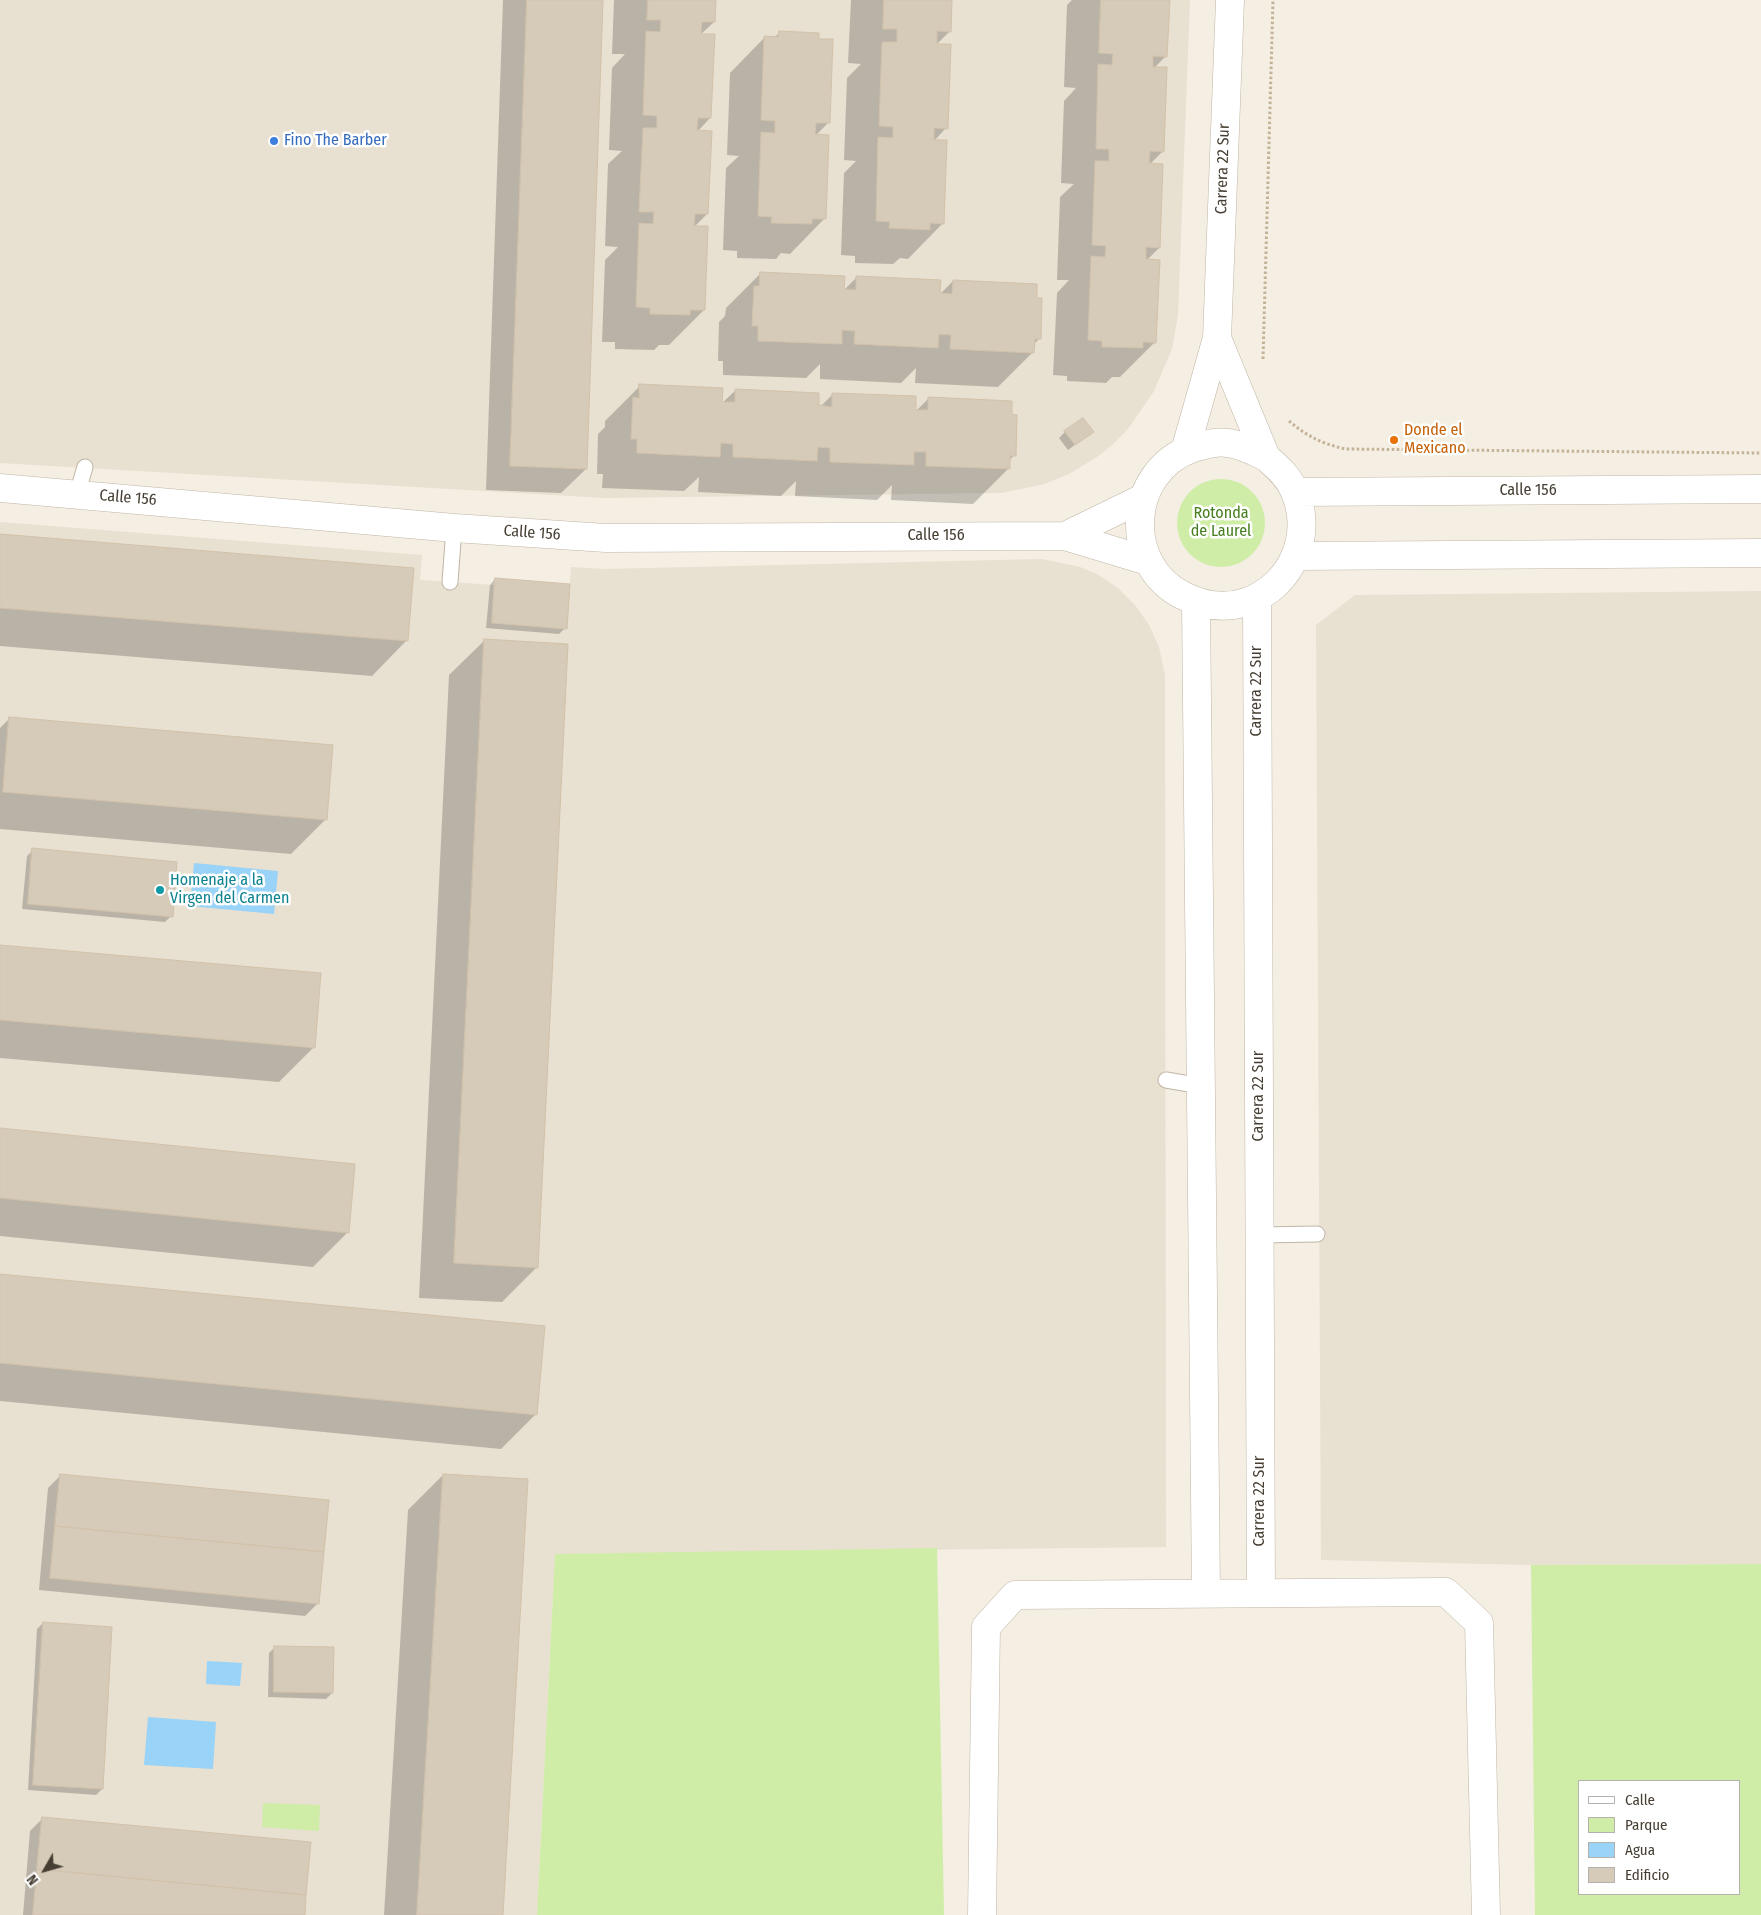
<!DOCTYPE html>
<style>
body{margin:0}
#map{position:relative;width:1761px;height:1915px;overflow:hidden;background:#f4eee3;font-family:"Fira Sans Condensed",sans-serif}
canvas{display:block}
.legend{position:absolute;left:1578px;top:1780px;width:162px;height:115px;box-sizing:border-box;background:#fff;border:1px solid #b5b2ad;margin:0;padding:6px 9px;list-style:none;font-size:15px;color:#463e33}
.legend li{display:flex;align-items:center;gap:10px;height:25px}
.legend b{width:25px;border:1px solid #b5b2ad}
.north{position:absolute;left:20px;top:1845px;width:50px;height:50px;-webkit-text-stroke:4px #fff;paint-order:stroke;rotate:232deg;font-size:14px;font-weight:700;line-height:20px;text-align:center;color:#463e33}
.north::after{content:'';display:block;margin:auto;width:18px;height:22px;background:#463e33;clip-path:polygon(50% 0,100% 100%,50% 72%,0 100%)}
</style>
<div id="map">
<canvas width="1761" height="1915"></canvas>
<ul class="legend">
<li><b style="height:6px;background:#fff"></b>Calle</li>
<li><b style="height:14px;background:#cfeda7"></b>Parque</li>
<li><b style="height:14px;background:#99d3f8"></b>Agua</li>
<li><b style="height:14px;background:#d6cab8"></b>Edificio</li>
</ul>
<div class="north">N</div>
</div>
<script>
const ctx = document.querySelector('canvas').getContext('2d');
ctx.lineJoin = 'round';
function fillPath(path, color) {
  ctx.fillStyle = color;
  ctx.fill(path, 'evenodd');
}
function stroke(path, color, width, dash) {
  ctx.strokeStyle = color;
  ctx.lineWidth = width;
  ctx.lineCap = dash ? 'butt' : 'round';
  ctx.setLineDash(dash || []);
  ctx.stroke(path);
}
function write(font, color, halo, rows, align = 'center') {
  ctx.font = font + ' "Fira Sans Condensed",sans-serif';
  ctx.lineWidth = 5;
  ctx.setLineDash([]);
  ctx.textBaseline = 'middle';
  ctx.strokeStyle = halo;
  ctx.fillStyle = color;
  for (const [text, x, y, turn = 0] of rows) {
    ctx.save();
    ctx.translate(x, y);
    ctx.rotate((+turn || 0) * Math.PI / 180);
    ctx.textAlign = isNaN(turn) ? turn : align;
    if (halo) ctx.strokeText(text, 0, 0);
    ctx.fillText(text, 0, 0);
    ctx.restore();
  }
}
fillPath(new Path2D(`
 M0,0H1190L1178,315L1172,349L1154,391L1128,429L1112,445L1097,457L1069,474L1044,484L1002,493L605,498L0,463Z
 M0,522L422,555L420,580L494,585L492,623L566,629L571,567L604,569L1042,559L1080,567L1097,574L1118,588L1135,605L1149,625L1159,647L1165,675L1166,1547L555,1554L537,1915H0Z
 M1761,591V1564L1531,1565L1321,1560L1316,625L1355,595Z`), '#e8e0d1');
fillPath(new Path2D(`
 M1177 523a44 44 0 1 1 88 0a44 44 0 1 1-88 0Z
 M937,1548L944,1915H537L555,1554Z
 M1761,1564V1915H1535L1531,1565ZM1580,1781H1740V1894H1580Z
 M263,1803L320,1805L319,1831L262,1827Z`), '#cfeda7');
fillPath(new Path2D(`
 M194,863L278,871L274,914L190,906Z
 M207,1661L242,1663L240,1686L206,1684Z
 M148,1717L216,1722L213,1769L144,1765Z`), '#99d3f8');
fillPath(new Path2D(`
 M503,0H602L586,469L561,493L486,490Z
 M614,0H715L714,22L700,35L710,118L697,132L707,214L694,227L704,310L669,345H659L654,350L615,349V342H602L605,260L618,247L605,246L608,164L622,151L609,150L612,68L625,54H612Z
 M851,0H951L950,31L936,45L946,128L934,141L943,223L908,259L900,258L893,264L855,263V256L841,255L844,173L856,161L844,160L847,78L861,64L848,63Z
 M1072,0H1168L1166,56L1154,68L1163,151L1149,165L1159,248L1146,261L1155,342L1120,377H1112L1106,383L1067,381V376L1053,375L1057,293L1069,280H1057L1060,197L1074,184L1061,183L1064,101L1076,88L1064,87L1067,5Z
 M779,33L828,123L815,136L825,218L790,254L781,253L776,259L737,258V251L723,250L726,168L739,156L727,155L730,73L765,37L774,38Z
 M761,273L843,291L857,277L939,295L953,281L1040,338L1034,344L1033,352L998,387L915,383L916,368L901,383L820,379V364L806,378L723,375V361H718L719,322L725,316L726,308Z
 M640,386L721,404L736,390L820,407L833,394L914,413L928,399L1014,455L1009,461L1008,469L973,504L891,500L892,485L877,500L795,496L796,481L781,496L698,492L699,477L684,491L602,488L603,474H597L598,434L605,427V421Z
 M1065,432H1092L1068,450L1059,438Z
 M0,536L407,640L372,676L0,646Z
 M495,579L565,628L559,634L486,628L490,585Z
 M485,640L537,1267L502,1302L419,1298L449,675Z
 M9,719L326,819L291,854L0,829V728Z
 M33,850L171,916L165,922L22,909L27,856Z
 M0,947L314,1047L279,1082L0,1058Z
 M0,1129L348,1232L313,1267L0,1236Z
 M0,1276L536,1414L501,1449L0,1401Z
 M443,1475L502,1915H384L408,1510Z
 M60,1476L318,1603L305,1616L39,1590L48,1488Z
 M43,1623L102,1789L96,1795L28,1790L37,1629Z
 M275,1647L332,1693L326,1699L268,1697L269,1653Z
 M43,1818L303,1915H23L30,1831Z`), '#0003');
const building = new Path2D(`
 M527,0H603L587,469L510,466Z
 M648,0H716L715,22H702L701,34H715L711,118H698L697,130L712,131L708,214H695L694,226H708L705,310H690V315L650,314V308L636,307L639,223L653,224L654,212H639L643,128H657V116L643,115L646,31L660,32L661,20H647Z
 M884,0H952L951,32L937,31V44H951L948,129L934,128V140H947L944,224L930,223V230L889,228L890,222L876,221L878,137L893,138V127L879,126L882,42H897V29H883Z
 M1101,0H1170L1167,57L1153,56V67H1167L1164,152L1150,151L1149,163L1163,164L1160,248L1146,247V259L1160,260L1156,343L1143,342V348L1102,347V341L1088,340L1091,256L1105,257L1106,246L1092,245L1095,161H1109V149H1096L1098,64L1112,65L1113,54L1099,53Z
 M779,31L819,33V39H833L830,123H816L815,134L829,135L826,219H812V224L771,223L772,217L758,216L761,132L775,133V121L761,120L764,36L778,37Z
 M760,272L845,276L844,289L856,290V276L941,280L940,293L952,294L953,280L1037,284V298H1042L1041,339H1035L1034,353L950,349L951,335L939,334L938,348L854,344L855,331L842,330V344L758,341V326H752L754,286H759Z
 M639,384L723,388L722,402H735V389L819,393V405L832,407V393L916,396V410H928V397L1012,401V414L1017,415L1016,456H1010V469L926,466V452H914V465L830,462V448L818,447L817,461L733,457V444L721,443L720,457L637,453V439H631L633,397L639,398Z
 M1083,418L1094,432L1075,445L1064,431Z
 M0,534L414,568L408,641L0,608Z
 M495,578L570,584L567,629L492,623Z
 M484,639L568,644L538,1268L454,1263Z
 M9,717L333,745L327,820L3,792Z
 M32,848L177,862L173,917L28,904Z
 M0,945L321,973L315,1048L0,1020Z
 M0,1128L355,1164L349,1233L0,1198Z
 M0,1274L545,1326L537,1415L0,1363Z
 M60,1474L329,1500L324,1552L55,1526Z
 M443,1474L528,1479L503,1915H417Z
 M55,1526L324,1552L319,1604L50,1578Z
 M43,1622L112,1627L103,1789L33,1785Z
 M274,1646L334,1647L333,1693L274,1692Z
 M42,1817L311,1842L306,1895L37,1869Z
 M37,1869L306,1895L305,1915H33Z`);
fillPath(building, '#d6cab8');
stroke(building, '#d2c2aa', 1);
const lane = new Path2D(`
 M77,494L85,467
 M450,582L454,528
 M1166,1080L1201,1086
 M1259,1235L1317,1234`);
const street = new Path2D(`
 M1217,338L1266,457C1276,466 1287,475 1293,488C1315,532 1293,586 1246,602C1225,609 1204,606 1184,596C1121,565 1127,471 1193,448C1204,445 1216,441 1227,443C1241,444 1253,451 1266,457
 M1185,451L1217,338L1230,0
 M0,488L454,528L606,538L1065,536L1148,561
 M1295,492L1761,489
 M1065,536L1143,498
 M1295,556L1761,553
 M1257,598L1261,1593
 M1196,602L1206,1593
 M982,1915L986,1627L1015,1595L1446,1592L1479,1623L1486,1915`);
stroke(lane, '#c0b6a5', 17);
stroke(street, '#c0b6a5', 29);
stroke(new Path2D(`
 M1263,359L1273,0
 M1289,421C1308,437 1321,443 1345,449L1761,453`), '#c3b295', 3, [2.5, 2.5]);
stroke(lane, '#fff', 15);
stroke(street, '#fff', 28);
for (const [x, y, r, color] of [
 [274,141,5,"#3f7fe0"],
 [1394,440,5,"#e8710a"],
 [160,890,5,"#0f9aa8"]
]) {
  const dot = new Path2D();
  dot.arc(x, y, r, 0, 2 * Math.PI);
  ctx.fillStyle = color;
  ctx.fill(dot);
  stroke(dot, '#fff', 2);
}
write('16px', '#366cbe', '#fff', [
 ["Fino The Barber",284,141]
], 'left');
write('16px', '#463e33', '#fff', [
 ["Carrera 22 Sur",1223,169,-88],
 ["Calle 156",1528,491],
 ["Calle 156",128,498,5],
 ["Calle 156",532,533,4],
 ["Calle 156",936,536],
 ["Carrera 22 Sur",1257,691,-90],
 ["Carrera 22 Sur",1259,1096,-90],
 ["Carrera 22 Sur",1260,1501,-90]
]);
write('16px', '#c56008', '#fff', [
 ["Donde el",1404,431],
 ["Mexicano",1404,449]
], 'left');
write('16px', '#467e20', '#fff', [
 ["Rotonda",1221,514],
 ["de Laurel",1221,532]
]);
write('16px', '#0d838f', '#fff', [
 ["Homenaje a la",170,881],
 ["Virgen del Carmen",170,899]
], 'left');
</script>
